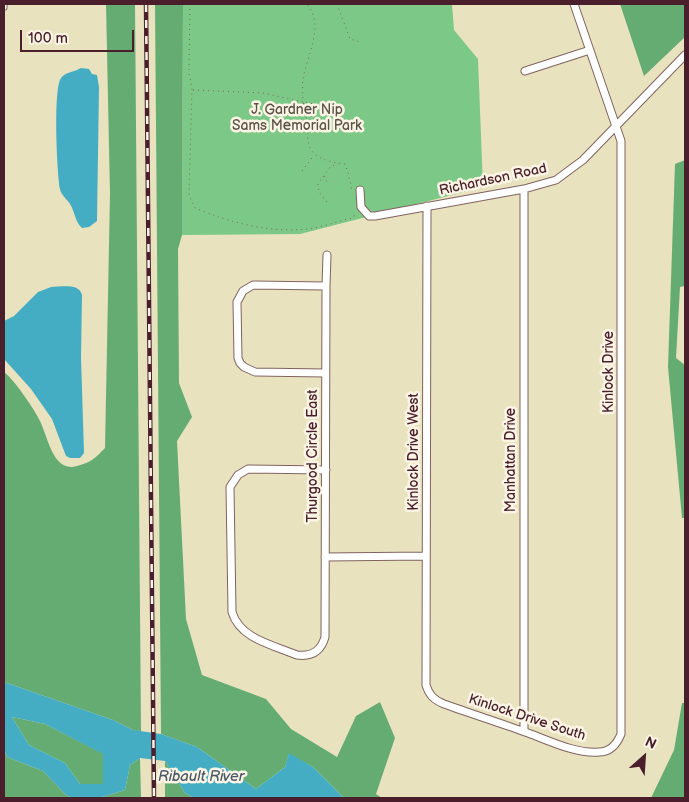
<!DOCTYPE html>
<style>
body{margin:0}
#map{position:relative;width:689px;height:802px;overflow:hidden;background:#e9e2bf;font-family:"Balsamiq Sans",sans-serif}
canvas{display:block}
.frame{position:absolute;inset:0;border:5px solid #4a1f2b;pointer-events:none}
.north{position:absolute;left:619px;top:732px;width:50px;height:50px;-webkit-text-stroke:4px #fcf5e5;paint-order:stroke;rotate:26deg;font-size:14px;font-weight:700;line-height:20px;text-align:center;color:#4a1f2b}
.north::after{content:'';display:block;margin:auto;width:18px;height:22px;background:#4a1f2b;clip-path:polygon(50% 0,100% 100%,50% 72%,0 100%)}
.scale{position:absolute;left:20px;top:30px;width:114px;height:22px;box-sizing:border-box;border:2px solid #4a1f2b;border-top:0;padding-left:6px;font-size:15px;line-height:18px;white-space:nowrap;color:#4a1f2b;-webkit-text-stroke:4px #fcf5e5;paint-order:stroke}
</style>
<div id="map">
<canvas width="689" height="802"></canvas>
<div class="frame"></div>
<div class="north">N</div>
<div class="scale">100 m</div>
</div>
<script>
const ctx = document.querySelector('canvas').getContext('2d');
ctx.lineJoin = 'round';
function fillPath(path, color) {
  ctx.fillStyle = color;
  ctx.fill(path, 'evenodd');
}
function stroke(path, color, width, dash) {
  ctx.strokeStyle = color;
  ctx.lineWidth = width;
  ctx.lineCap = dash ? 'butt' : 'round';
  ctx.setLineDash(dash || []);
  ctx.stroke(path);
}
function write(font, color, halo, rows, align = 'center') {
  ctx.font = font + ' "Balsamiq Sans",sans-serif';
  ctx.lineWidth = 5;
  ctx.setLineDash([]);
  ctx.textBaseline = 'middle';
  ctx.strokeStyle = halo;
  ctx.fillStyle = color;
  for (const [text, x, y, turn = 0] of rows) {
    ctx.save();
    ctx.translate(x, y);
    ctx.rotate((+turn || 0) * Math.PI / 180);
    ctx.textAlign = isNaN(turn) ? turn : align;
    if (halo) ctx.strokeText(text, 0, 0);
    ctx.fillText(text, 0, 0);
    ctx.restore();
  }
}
fillPath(new Path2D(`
 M183,4H452L454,30L478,59L483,187L300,234L182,235Z`), '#7cc886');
fillPath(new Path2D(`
 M106,4H135L141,732L133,730L113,720L4,682V372C13,378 35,410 40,421C48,437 53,473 77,466C92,462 94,459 105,448L110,194Z
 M155,4H183L182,235L178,249L179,383L192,417L177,441L186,619L202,675L266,699L291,729L337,757L356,716L380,702L395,738L376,794L382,798H344L313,767L289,754L285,767L256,789L197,747L161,734Z
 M620,4H685V37L644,76Z
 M685,160V286L680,287L676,358L685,365V518H682L668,367L675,164Z
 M682,703H685V798H651L674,750Z
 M12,717L45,724L104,754L103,784H80L65,763L29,745Z
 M4,748L7,757L43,771L66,795L73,798H4Z
 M140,758L141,798H99L125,790L130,765Z
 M165,761L185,793L194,798H165Z`), '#65ac73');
fillPath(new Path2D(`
 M81,68L89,69L92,74L97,75L99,87L97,221L89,227L82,228C75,222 75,212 70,204C67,199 61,195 60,189C57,172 53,89 61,78C65,72 75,72 81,68Z
 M51,287C62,287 79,283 82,295L81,357L84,453L80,458H70L66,456L52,419L31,389L4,359V321L14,316L38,292Z
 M4,682L113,720L133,730L161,734L197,747L256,789L285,767L289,753L313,767L344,798H194L185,793L165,761L140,758L130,765L125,790L99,798H73L66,795L43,771L7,757L4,748ZM12,717L45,724L103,754V784H80L65,763L29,745Z`), '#44adc3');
const lane = new Path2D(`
 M5,4V8`);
const street = new Path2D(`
 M525,71L590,50
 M360,190L361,207L369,216H375L524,189L556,180L583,160L685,55
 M427,206L426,685C429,695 434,700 444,704C472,714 500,723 528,733C550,741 576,754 599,752C611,752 617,744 621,734V141L574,4
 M325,373L255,372L244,367L240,363L238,358L237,302L243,291L253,285L326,286
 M326,470L248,469L238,475L230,487L232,612C240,639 273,645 297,655C312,657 321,651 325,637L326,286L327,255
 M325,557L426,556
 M524,731V189`);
stroke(lane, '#82635f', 5);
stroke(street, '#82635f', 9);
stroke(new Path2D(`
 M190,4L189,73L192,88L189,195L195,208C232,223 268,233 308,229C323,227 338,221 353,218L355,213
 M337,4L350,39L360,42
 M193,90L263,93L303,102C303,95 302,86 303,79C307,56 325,25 307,4
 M327,115L319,105L303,102C315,137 292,157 345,164L348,172L352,191
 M302,171L314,155
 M324,176L328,184
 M327,202L319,192L318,184L330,167L338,164`), '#82635f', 1, [1, 4]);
stroke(lane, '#fff', 3);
stroke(street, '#fff', 7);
const rail = new Path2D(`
 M146,4L154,798`);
stroke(rail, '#4a1f2b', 4.5);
stroke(rail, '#fcf5e5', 2.5, [8]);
write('14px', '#595246', '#fcf5e5', [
 ["J. Gardner Nip",297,110],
 ["Sams Memorial Park",297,126]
]);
write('14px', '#4a1f2b', '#fcf5e5', [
 ["Richardson Road",493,180,-12],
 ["Kinlock Drive",609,372,-90],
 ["Kinlock Drive West",414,452,-90],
 ["Thurgood Circle East",313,456,-90],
 ["Manhattan Drive",511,460,-90],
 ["Kinlock Drive South",527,718,18]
]);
write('italic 15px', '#485868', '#fcf5e5', [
 ["Ribault River",201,777]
]);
</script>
